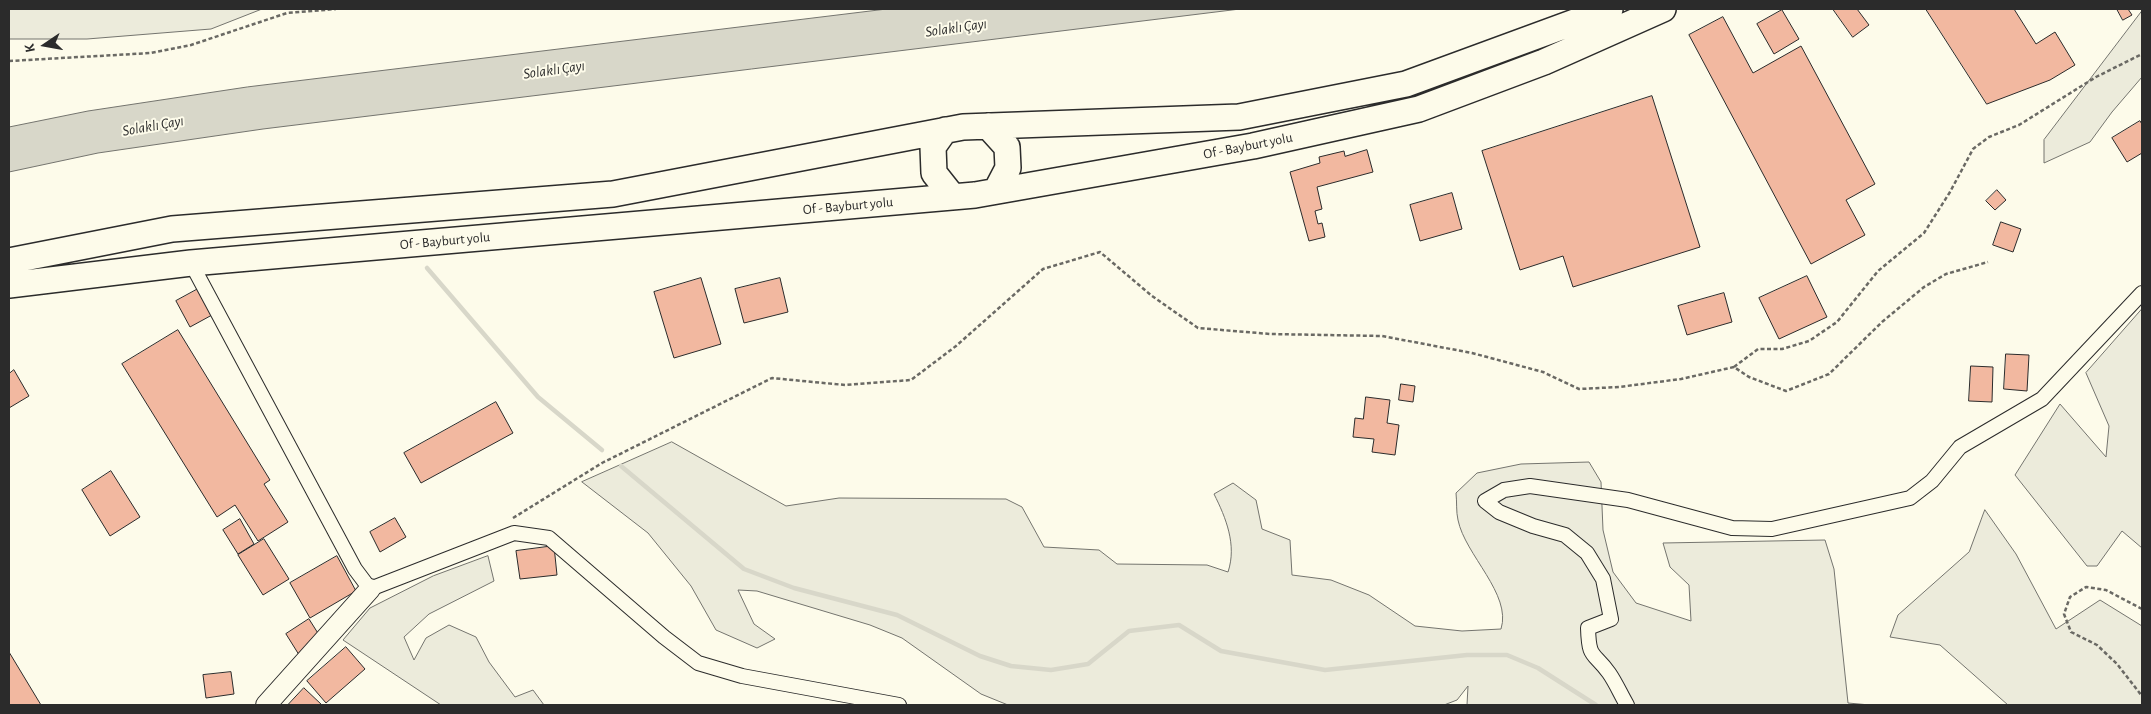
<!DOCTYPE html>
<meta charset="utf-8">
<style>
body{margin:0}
#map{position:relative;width:2151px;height:714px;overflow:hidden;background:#fdfbea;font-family:"Alegreya Sans",sans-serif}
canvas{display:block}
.frame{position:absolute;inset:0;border:10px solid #2b2b2b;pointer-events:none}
.north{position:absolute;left:20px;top:20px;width:50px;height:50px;-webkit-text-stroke:4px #fdfbea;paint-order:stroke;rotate:258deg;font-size:14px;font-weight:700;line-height:20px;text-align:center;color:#2b2b2b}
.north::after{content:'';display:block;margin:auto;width:18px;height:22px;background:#2b2b2b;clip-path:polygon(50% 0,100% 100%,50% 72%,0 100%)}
</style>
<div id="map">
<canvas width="2151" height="714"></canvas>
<div class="frame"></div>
<div class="north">K</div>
</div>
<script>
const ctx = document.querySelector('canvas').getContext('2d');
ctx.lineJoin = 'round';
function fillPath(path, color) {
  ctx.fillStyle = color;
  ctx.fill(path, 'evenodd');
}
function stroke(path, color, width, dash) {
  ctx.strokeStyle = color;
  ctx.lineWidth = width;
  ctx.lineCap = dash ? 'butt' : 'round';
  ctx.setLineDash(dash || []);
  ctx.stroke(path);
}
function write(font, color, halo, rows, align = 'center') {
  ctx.font = font + ' "Alegreya Sans",sans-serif';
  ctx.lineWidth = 4;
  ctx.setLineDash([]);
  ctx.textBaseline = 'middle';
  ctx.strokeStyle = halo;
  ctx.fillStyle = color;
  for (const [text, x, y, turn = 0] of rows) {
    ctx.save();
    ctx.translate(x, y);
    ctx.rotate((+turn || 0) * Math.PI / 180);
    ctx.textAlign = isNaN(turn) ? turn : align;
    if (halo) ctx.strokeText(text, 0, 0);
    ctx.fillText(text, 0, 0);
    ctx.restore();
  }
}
const green = new Path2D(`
 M9,9H262L211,29L87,39H9Z
 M2142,11V77L2112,112L2090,142L2044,163V140Z
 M2142,309V548L2122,531L2097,566H2087L2015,475L2060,404L2106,457L2109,426L2086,373Z
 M672,442L786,506L839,498L1006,499L1022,507L1044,547L1099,550L1117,564L1207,565L1228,572C1237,545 1226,518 1214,494L1233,483L1256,500L1262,529L1290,540L1292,575L1331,580L1369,595L1415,626L1462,631L1501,629C1512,594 1465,555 1458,520C1456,512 1457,502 1456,493L1477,473L1521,464L1589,462L1601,482L1603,530L1613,572L1636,603L1691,621L1689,585L1670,567L1663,543L1825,540L1834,569L1848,703L1870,705H1467L1468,686L1457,700L1444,705H1008L981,694L902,638L870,625L757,591L738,590L754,624L775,639L757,648L716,630L691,586L648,533L582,482Z
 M1985,510L2016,554L2056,629L2100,600L2142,626V705H2008L1940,645L1890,637L1898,615L1969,552Z
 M488,556L494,581L429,614L404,637L414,660L426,638L449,625L476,637L489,662L515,697L533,690L544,705H441L343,640L370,608L433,576Z`);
fillPath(green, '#ecebdb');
stroke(green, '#74746e', 1);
const water = new Path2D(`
 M887,9H1240L263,129L98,153L9,172V127L88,111L247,87Z`);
fillPath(water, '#d8d7c9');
stroke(water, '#74746e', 1);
stroke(new Path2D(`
 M427,268L538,397L602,450
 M621,466L744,569L794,588L897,615L980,656L1011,666L1051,670L1088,664L1129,631L1179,625L1221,651L1325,670L1467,655H1507L1538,668L1596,705`), '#d8d7c9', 4.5);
const building = new Path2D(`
 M1833,9H1857L1869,25L1853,37Z
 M1926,9H2014L2036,44L2055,32L2075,65L2050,80L1987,104Z
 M2117,9H2128L2132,15L2123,20Z
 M1782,10L1799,39L1774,54L1757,24Z
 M1723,17L1753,73L1801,46L1875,184L1846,200L1865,235L1811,264L1689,35Z
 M1652,96L1700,247L1573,287L1563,256L1520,270L1482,151Z
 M2140,121L2142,124V153L2127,162L2112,138Z
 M1367,150L1373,172L1317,187L1322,209L1315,211L1318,224L1322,223L1325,237L1309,241L1290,172L1320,163L1319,157L1344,151L1345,156Z
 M1997,190L2006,200L1995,210L1986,201Z
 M1452,193L1462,229L1420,241L1410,205Z
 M2001,222L2021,229L2013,252L1993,245Z
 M1807,276L1827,317L1779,339L1759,298Z
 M701,278L721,344L674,358L654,292Z
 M780,278L788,312L744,323L735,289Z
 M198,289L212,315L190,327L176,301Z
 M1724,293L1732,322L1687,335L1678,306Z
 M178,330L270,480L264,484L288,522L258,541L235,505L217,517L122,364Z
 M2006,354L2029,355L2027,391L2004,389Z
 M1971,366L1993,367L1992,402L1969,401Z
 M14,370L29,396L9,408V374Z
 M1401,384L1415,386L1413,402L1399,400Z
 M1366,397L1390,400L1387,423L1399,425L1395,455L1372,452L1374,439L1353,437L1355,418L1363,419Z
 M496,402L513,433L421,483L404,453Z
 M111,471L140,517L110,536L82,490Z
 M395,518L406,537L380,552L370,532Z
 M240,519L254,544L238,554L223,530Z
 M264,539L289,579L263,595L238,555Z
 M554,546L557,575L520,579L516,551Z
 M337,556L356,591L310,618L290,583Z
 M309,619L321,638L301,658L286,634Z
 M346,647L365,669L326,703L307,681Z
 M9,652L41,705H9Z
 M231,672L234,694L206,698L203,675Z
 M304,688L322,705H288Z`);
fillPath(building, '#f2b8a0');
stroke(building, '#2b2b2b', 1);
const street = new Path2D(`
 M191,263L355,569L370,589L514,533L549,538L664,637L698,663L742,676L899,705
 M1627,705C1621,695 1616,683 1609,673C1593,651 1589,660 1588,628L1611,619L1603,579L1587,553L1565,535L1533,526L1499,512L1485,501L1504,490L1530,486L1628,500L1732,528L1772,529L1910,498L1932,481L1960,447L2042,399L2142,293`);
const secondary = new Path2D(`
 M266,705L370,589`);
const highway = new Path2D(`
 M988,126L1007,147L1008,168L996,191
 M945,130L933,147L934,173L953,197
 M9,261L172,229L613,194L963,127L1239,117L1406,84L1610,9
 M9,285L191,263L975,195L1253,146L1419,109L1544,62L1663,9`);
stroke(street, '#2b2b2b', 16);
stroke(secondary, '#2b2b2b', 22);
stroke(highway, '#2b2b2b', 28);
stroke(new Path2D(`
 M9,61L151,53L191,45L287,13L336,9
 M1734,367L1758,349H1782L1809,341L1837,322L1878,271L1924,233L1950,192L1973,149L1989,137L2019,125L2096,77L2142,54
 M513,518L602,463L772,378L845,385L911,380L956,346L1043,269L1100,252L1152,296L1198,328L1270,334L1382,336L1472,353L1543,372L1579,389L1619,387L1681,379L1734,367L1749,377L1786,391L1829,374L1882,322L1924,287L1946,274L1988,262
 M2142,609L2106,590L2086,587L2070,597L2064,614L2071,632L2097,645L2117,664L2142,696`), '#6a6964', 2.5, [4, 2.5]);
stroke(street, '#fdfbea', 14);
stroke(secondary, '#fdfbea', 20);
stroke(highway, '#fdfbea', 25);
write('14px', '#2b2b2b', '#fdfbea', [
 ["Of - Bayburt yolu",1248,146,-11],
 ["Of - Bayburt yolu",848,206,-5],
 ["Of - Bayburt yolu",445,241,-5]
]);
write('italic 15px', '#2b2b2b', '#fdfbea', [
 ["Solaklı Çayı",956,28,-8],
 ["Solaklı Çayı",554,70,-8],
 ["Solaklı Çayı",153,126,-10]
]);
</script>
